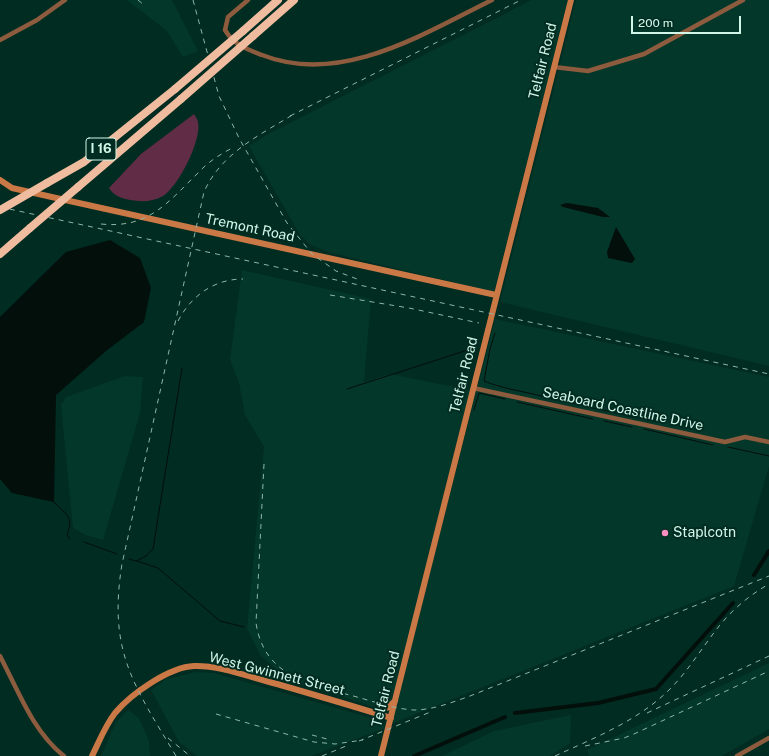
<!DOCTYPE html>
<style>
body{margin:0}
#map{position:relative;width:769px;height:756px;overflow:hidden;background:#012c21;font-family:"Public Sans",sans-serif}
canvas{display:block}
.scale{position:absolute;left:631px;top:16px;width:110px;height:18px;box-sizing:border-box;border:2px solid #d2f7e9;border-top:0;padding-left:5px;font-size:12px;line-height:14px;white-space:nowrap;color:#d2f7e9;-webkit-text-stroke:3px #012c21;paint-order:stroke}
</style>
<div id="map">
<canvas width="769" height="756"></canvas>
<div class="scale">200 m</div>
</div>
<script>
const ctx = document.querySelector('canvas').getContext('2d');
ctx.lineJoin = 'round';
function fillPath(path, color) {
  ctx.fillStyle = color;
  ctx.fill(path, 'evenodd');
}
function stroke(path, color, width, dash) {
  ctx.strokeStyle = color;
  ctx.lineWidth = width;
  ctx.lineCap = dash ? 'butt' : 'round';
  ctx.setLineDash(dash || []);
  ctx.stroke(path);
}
function write(font, color, halo, rows, align = 'center') {
  ctx.font = font + ' "Public Sans",sans-serif';
  ctx.lineWidth = 4;
  ctx.setLineDash([]);
  ctx.textBaseline = 'middle';
  ctx.strokeStyle = halo;
  ctx.fillStyle = color;
  for (const [text, x, y, turn = 0] of rows) {
    ctx.save();
    ctx.translate(x, y);
    ctx.rotate((+turn || 0) * Math.PI / 180);
    ctx.textAlign = isNaN(turn) ? turn : align;
    if (halo) ctx.strokeText(text, 0, 0);
    ctx.fillText(text, 0, 0);
    ctx.restore();
  }
}
fillPath(new Path2D(`
 M127,0H172L198,51L183,57L167,31Z
 M532,0H568L494,292L328,252L311,245L300,235L249,146L268,134Z
 M576,0H769V366L500,302Z
 M242,270L371,299L364,382L390,374L470,390L395,690L391,701L384,707H374L289,681L261,656L247,628L264,447L245,415L239,383L230,360Z
 M495,319L769,377V466L734,586L391,724Z
 M125,376L143,377L140,413L103,540L85,535L73,528L61,405L66,397Z
 M769,663V729L722,756H590L587,750Z
 M196,672L214,673L382,721L385,728L311,756H197L179,742L151,690L166,679Z
 M128,710L139,718L149,741L150,756H101L116,722Z
 M571,715L570,743L550,756H442L494,731Z`), '#03372a');
fillPath(new Path2D(`
 M194,114C195,116 198,120 198,122C202,140 178,187 163,196C152,202 141,202 130,200C121,198 114,196 109,188L141,154Z`), '#612d46');
fillPath(new Path2D(`
 M567,203L598,208L610,217H603L563,207L560,205Z
 M616,227L635,259L632,263L608,258L607,252Z
 M110,240L140,258L151,288L144,322L106,351L56,395L54,502L12,493L0,479V317L66,252Z`), '#030f0b');
stroke(new Path2D(`
 M495,333L490,349L484,381C506,390 530,392 552,399
 M347,389L477,347
 M562,401L633,417
 M517,402L593,419
 M474,410L479,393L505,399
 M644,419L657,422
 M604,421L632,427
 M644,429L713,445
 M728,447L769,456
 M54,502C66,515 74,515 67,535L70,539
 M84,542L117,554
 M129,559L136,561L146,556L153,549L182,368
 M137,561L158,568L220,621L244,627`), '#030f0b', 1);
stroke(new Path2D(`
 M754,575L769,551
 M515,713L598,703L656,689L733,603
 M414,756L505,717`), '#030f0b', 4);
stroke(new Path2D(`
 M248,0L228,17L225,30C234,45 246,49 262,55C341,86 423,34 492,0
 M0,40L37,20L65,0
 M554,67L588,71L644,54L743,0
 M473,388L725,442L745,437L769,442
 M0,656C18,690 33,732 64,756
 M737,756L769,738`), '#8d5b3d', 4.5);
stroke(new Path2D(`
 M0,180L12,188L65,200L496,295
 M376,712L387,708L395,701
 M92,756C99,742 105,726 115,713C131,694 169,667 194,666C220,665 252,678 277,684C315,695 353,706 391,718
 M381,756L571,0`), '#c97846', 6);
stroke(new Path2D(`
 M243,31L278,0
 M253,36L294,0
 M47,183L84,162L175,89
 M78,187L181,99
 M0,254L30,228`), '#efbc9f', 8);
stroke(new Path2D(`
 M138,0L144,5
 M193,0L219,96L239,138L287,223L312,254L336,271L357,279
 M290,116L521,0
 M0,207L769,374
 M101,224C149,229 168,202 199,172C209,161 221,154 234,147
 M330,295L409,308L479,323
 M178,321C191,296 214,279 243,279
 M264,464L256,623C264,678 313,685 357,697C375,702 395,709 414,710C433,710 453,702 470,696L769,576
 M647,713L769,656
 M216,714L314,742L335,744L363,740
 M312,735L327,739
 M168,738L190,756
 M359,741L433,711
 M585,746L624,738L634,734L769,671
 M176,756C133,684 108,651 122,564L204,192C221,153 260,135 294,114
 M322,756L346,746
 M555,756C594,738 638,721 670,689C689,670 703,646 720,625C734,608 750,595 769,584`), '#8fb6a9', 1, [5, 5]);
stroke(new Path2D(`
 M175,89L243,31
 M181,99L253,36
 M0,210L47,183
 M30,228L78,187`), '#efbc9f', 8);
for (const [x, y, r, color] of [
 [665,533,4,"#fc8fc2"]
]) {
  const dot = new Path2D();
  dot.arc(x, y, r, 0, 2 * Math.PI);
  ctx.fillStyle = color;
  ctx.fill(dot);
  stroke(dot, '#012c21', 1.5);
}
for (const [x, y, w] of [
 [101,149,30]
]) {
  const box = new Path2D();
  box.roundRect(x - w / 2, y - 11, w, 22, 3);
  ctx.fillStyle = '#012c21';
  ctx.fill(box);
  stroke(box, '#d2f7e9', 1);
}
write('bold 13px', '#d2f7e9', null, [
 ["I 16",101,149]
]);
write('14px', '#d2f7e9', '#012c21', [
 ["Telfair Road",543,61,-76],
 ["Tremont Road",250,228,12],
 ["Telfair Road",464,375,-76],
 ["Seaboard Coastline Drive",623,409,12],
 ["West Gwinnett Street",277,674,14],
 ["Telfair Road",386,689,-76]
]);
write('14px', '#d2f7e9', '#012c21', [
 ["Staplcotn",673,533]
], 'left');
</script>
